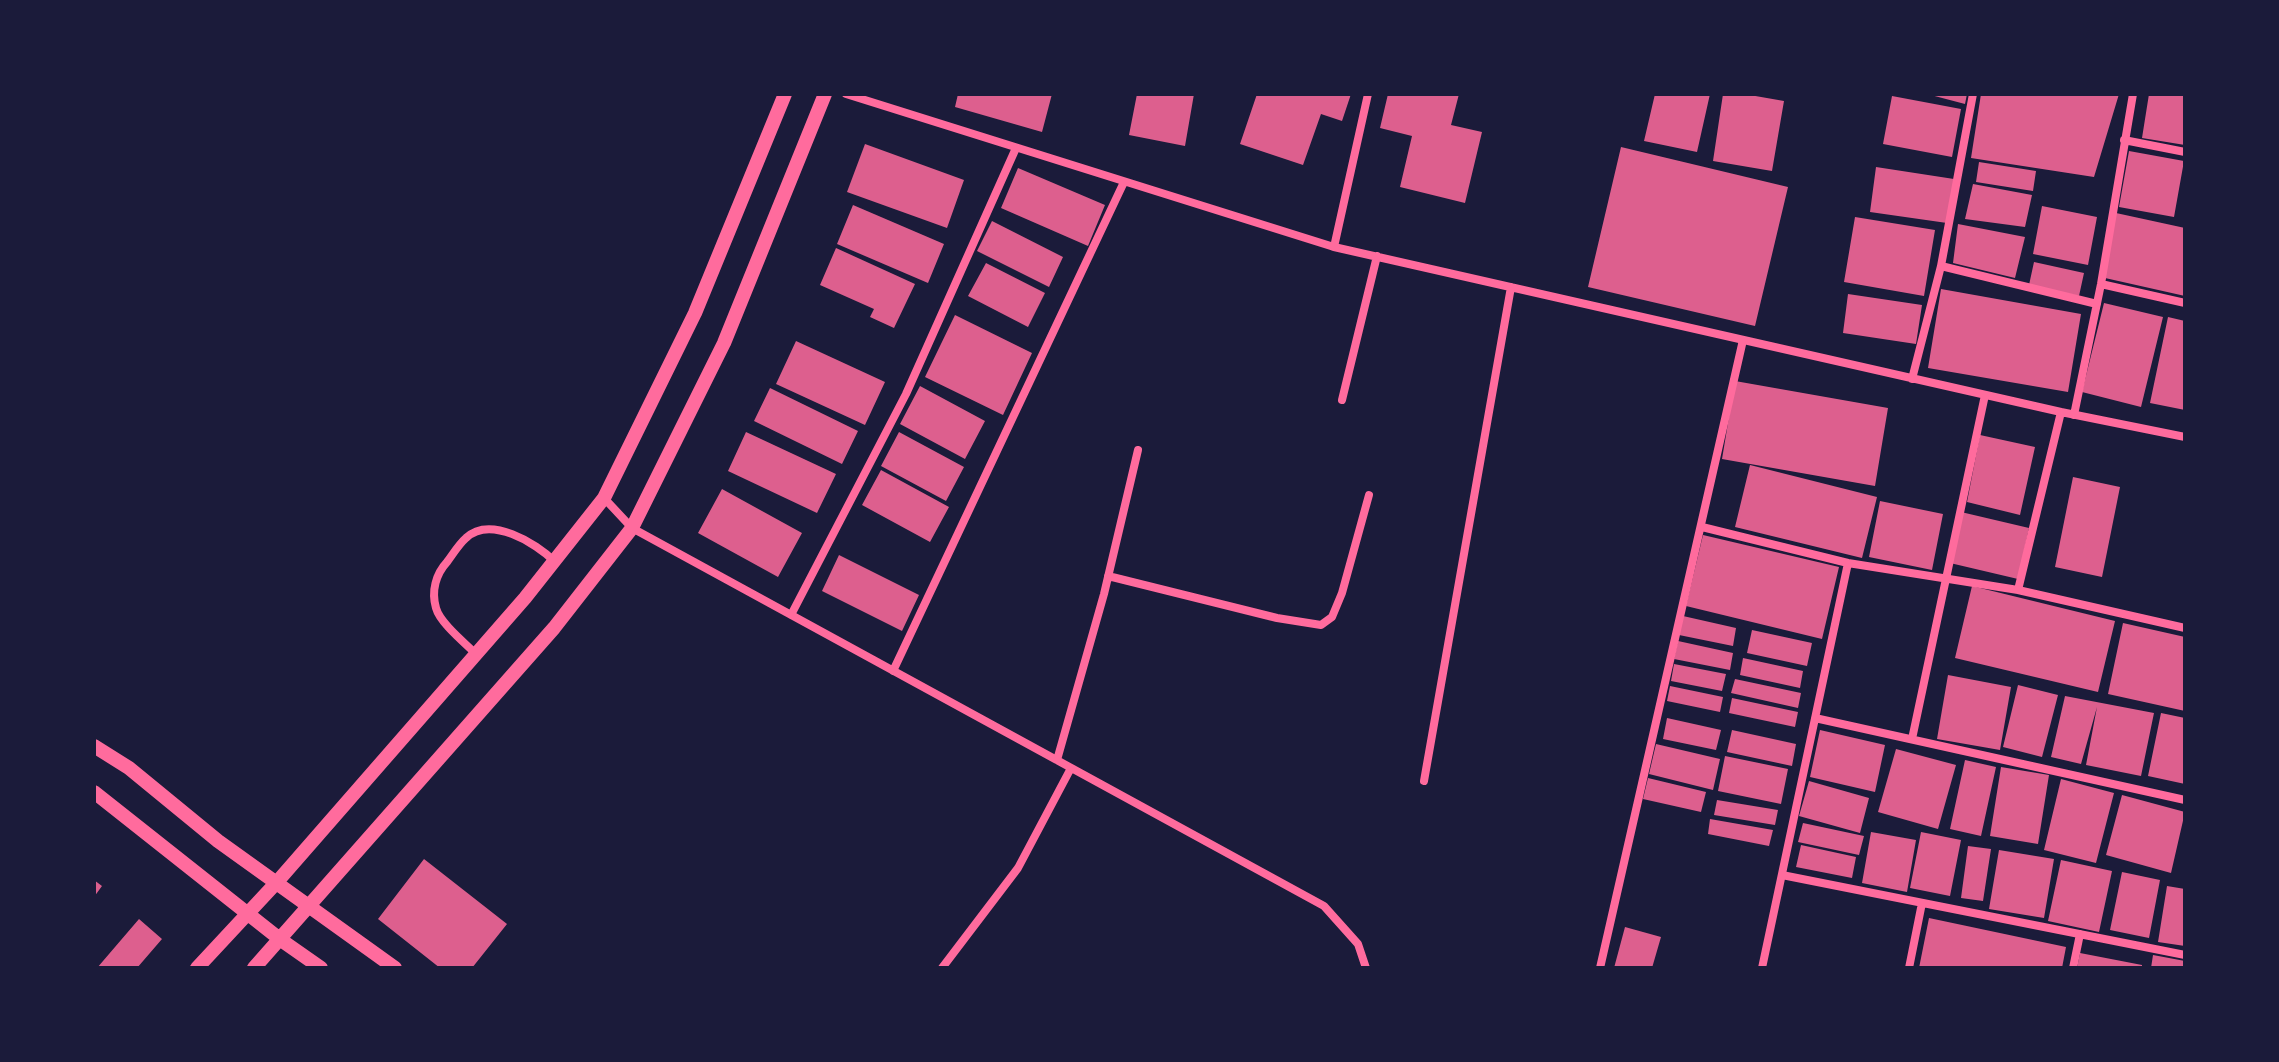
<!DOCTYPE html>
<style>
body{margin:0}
#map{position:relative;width:2279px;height:1062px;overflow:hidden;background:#1b1b3a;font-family:"Roboto Serif",serif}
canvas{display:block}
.frame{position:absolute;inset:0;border:96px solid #1b1b3a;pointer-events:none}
</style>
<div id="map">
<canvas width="2279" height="1062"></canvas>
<div class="frame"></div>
</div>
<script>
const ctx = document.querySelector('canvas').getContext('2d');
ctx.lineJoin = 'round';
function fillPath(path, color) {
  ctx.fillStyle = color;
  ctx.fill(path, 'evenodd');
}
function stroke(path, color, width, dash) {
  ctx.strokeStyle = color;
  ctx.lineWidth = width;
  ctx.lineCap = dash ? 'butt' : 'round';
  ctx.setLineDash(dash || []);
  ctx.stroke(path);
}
fillPath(new Path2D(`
 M958,94H1052L1042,132L955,107Z
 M1137,94H1194L1185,146L1129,135Z
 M1257,94H1351L1342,121L1321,114L1303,165L1240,144Z
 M1388,94H1459L1451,125L1482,132L1465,203L1400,187L1412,136L1380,128Z
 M1655,94H1710L1697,152L1644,141Z
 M1723,94H1744L1784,101L1772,171L1713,161Z
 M1927,94H1967L1965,104Z
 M1981,94H2119L2094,177L1971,158Z
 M2149,94H2185V145L2142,138Z
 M1892,96L1961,109L1952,157L1883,144Z
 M865,144L964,180L947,228L847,192Z
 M1621,147L1788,187L1755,326L1588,287Z
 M2129,151L2184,161L2174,217L2119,207Z
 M1979,162L2036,171L2033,191L1976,182Z
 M1876,167L1954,179L1947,223L1870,212Z
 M1018,168L1105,205L1088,246L1001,208Z
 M1973,184L2032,195L2025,227L1965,219Z
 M853,205L944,244L928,283L837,244Z
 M2042,206L2097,217L2088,265L2033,254Z
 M2116,213L2185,228V296L2105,278Z
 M1855,217L1935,230L1924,296L1844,282Z
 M992,221L1063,257L1049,287L977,251Z
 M1958,224L2025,237L2015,278L1953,263Z
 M836,248L915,284L894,328L870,317L874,309L820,285Z
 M2034,262L2084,273L2079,296L2029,285Z
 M986,263L1045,293L1028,327L968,296Z
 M1941,289L2081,314L2068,392L1928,368Z
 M1848,294L1922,305L1916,344L1843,333Z
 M2104,303L2163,317L2141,407L2082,392Z
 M955,315L1032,353L1003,415L925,377Z
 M2168,317L2185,321V410L2150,403Z
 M796,341L885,382L865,425L776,384Z
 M1735,381L1888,408L1875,486L1722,459Z
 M920,386L985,421L965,459L900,424Z
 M770,388L858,431L842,464L754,421Z
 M746,432L836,474L817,513L728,471Z
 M899,432L964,467L946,501L881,466Z
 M1980,435L2035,447L2020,515L1967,502Z
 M1750,465L1877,497L1862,558L1735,527Z
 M881,470L949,507L930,542L862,505Z
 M2073,477L2120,487L2102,577L2055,567Z
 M722,489L802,533L778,577L698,533Z
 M1880,501L1943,514L1932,570L1869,557Z
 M1961,512L2029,528L2018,579L1950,563Z
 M1703,535L1839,567L1822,639L1686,606Z
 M839,555L919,595L902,631L822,591Z
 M1972,586L2115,621L2098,692L1955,658Z
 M1683,616L1736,628L1733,646L1679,635Z
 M2123,623L2185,637V711L2108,694Z
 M1752,630L1812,643L1807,666L1747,653Z
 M1678,641L1733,653L1730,670L1674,659Z
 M1743,658L1803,671L1800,688L1740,675Z
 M1674,664L1726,674L1722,691L1671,681Z
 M1948,675L2011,687L2000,750L1937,739Z
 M1735,679L1801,693L1798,708L1731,693Z
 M2018,685L2058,695L2042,757L2003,747Z
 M1670,686L1723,697L1720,712L1667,701Z
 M2065,696L2154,713L2141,776L2086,765L2097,707L2081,764L2051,757Z
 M1732,698L1798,712L1795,727L1729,713Z
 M2161,713L2185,718V784L2148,776Z
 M1667,718L1721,730L1716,750L1663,739Z
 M1732,730L1796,744L1792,766L1727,752Z
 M1820,730L1885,745L1875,792L1810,777Z
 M1656,744L1720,759L1713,790L1649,774Z
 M1896,749L1956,765L1938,829L1878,812Z
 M1725,756L1788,769L1781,804L1718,791Z
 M1965,760L1996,767L1981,836L1950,829Z
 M2001,767L2049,775L2038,844L1990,836Z
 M1648,778L1706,792L1701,812L1643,799Z
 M2061,779L2114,793L2096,863L2044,850Z
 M1809,781L1869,798L1860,833L1799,816Z
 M2122,795L2185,812L2171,873L2106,855Z
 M1717,800L1778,810L1775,825L1714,815Z
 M1710,819L1773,830L1769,846L1708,834Z
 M1803,823L1864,836L1859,855L1798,842Z
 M1871,832L1916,840L1907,892L1862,883Z
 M1921,832L1961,840L1950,896L1910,888Z
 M1801,845L1856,857L1852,878L1796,867Z
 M1968,846L1991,849L1983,901L1961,898Z
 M1999,850L2054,859L2044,918L1989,909Z
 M424,859L507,924L472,968H440L378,919Z
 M2061,860L2112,871L2099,932L2048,921Z
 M2122,872L2160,880L2149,938L2110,930Z
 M94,880L102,886L94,897Z
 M2167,886L2185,889V946L2158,942Z
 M1929,918L2066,947L2062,968H1919Z
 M139,919L162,939L137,968H97Z
 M1625,927L1661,937L1652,968H1614Z
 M2080,953L2142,965V968H2077Z
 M2153,955L2185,961V968H2151Z`), '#dd5f8e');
stroke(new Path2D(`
 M846,94L1334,247L2061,412L2185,437
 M2124,140L2185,152
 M1334,247L1368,94
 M1941,266L2097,304
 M2101,284L2185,303
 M1912,379L1941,266L1973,94
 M1342,400L1377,256
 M2074,415L2101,284L2133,94
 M604,498L632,528L1324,906L1358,944L1366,968
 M1702,527L1848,563L2018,590L2185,628
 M1108,576L1277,618L1321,625L1332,617L1342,593L1369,495
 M2018,590L2061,412
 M791,615L906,394L1016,148
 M476,654C465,643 440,623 436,608C431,591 436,574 447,562C453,554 459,544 466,538C490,515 536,543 554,561
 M893,671L1124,182
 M1815,718L2185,800
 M1912,739L1985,395
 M1057,760L1104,594L1138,450
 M1424,781L1511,287
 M1782,875L2185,955
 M942,968L1018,868L1071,768
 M1600,968L1743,340
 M1762,968L1848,563
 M1909,968L1922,903
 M2073,968L2080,934`), '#ff6b9d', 8);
stroke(new Path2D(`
 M94,746L129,768L218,841L395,968
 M94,792L281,940L321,968
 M197,968L277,882L525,598L604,498L695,313L785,94
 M254,968L554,628L632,528L724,343L825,94`), '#ff6b9d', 14);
</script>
